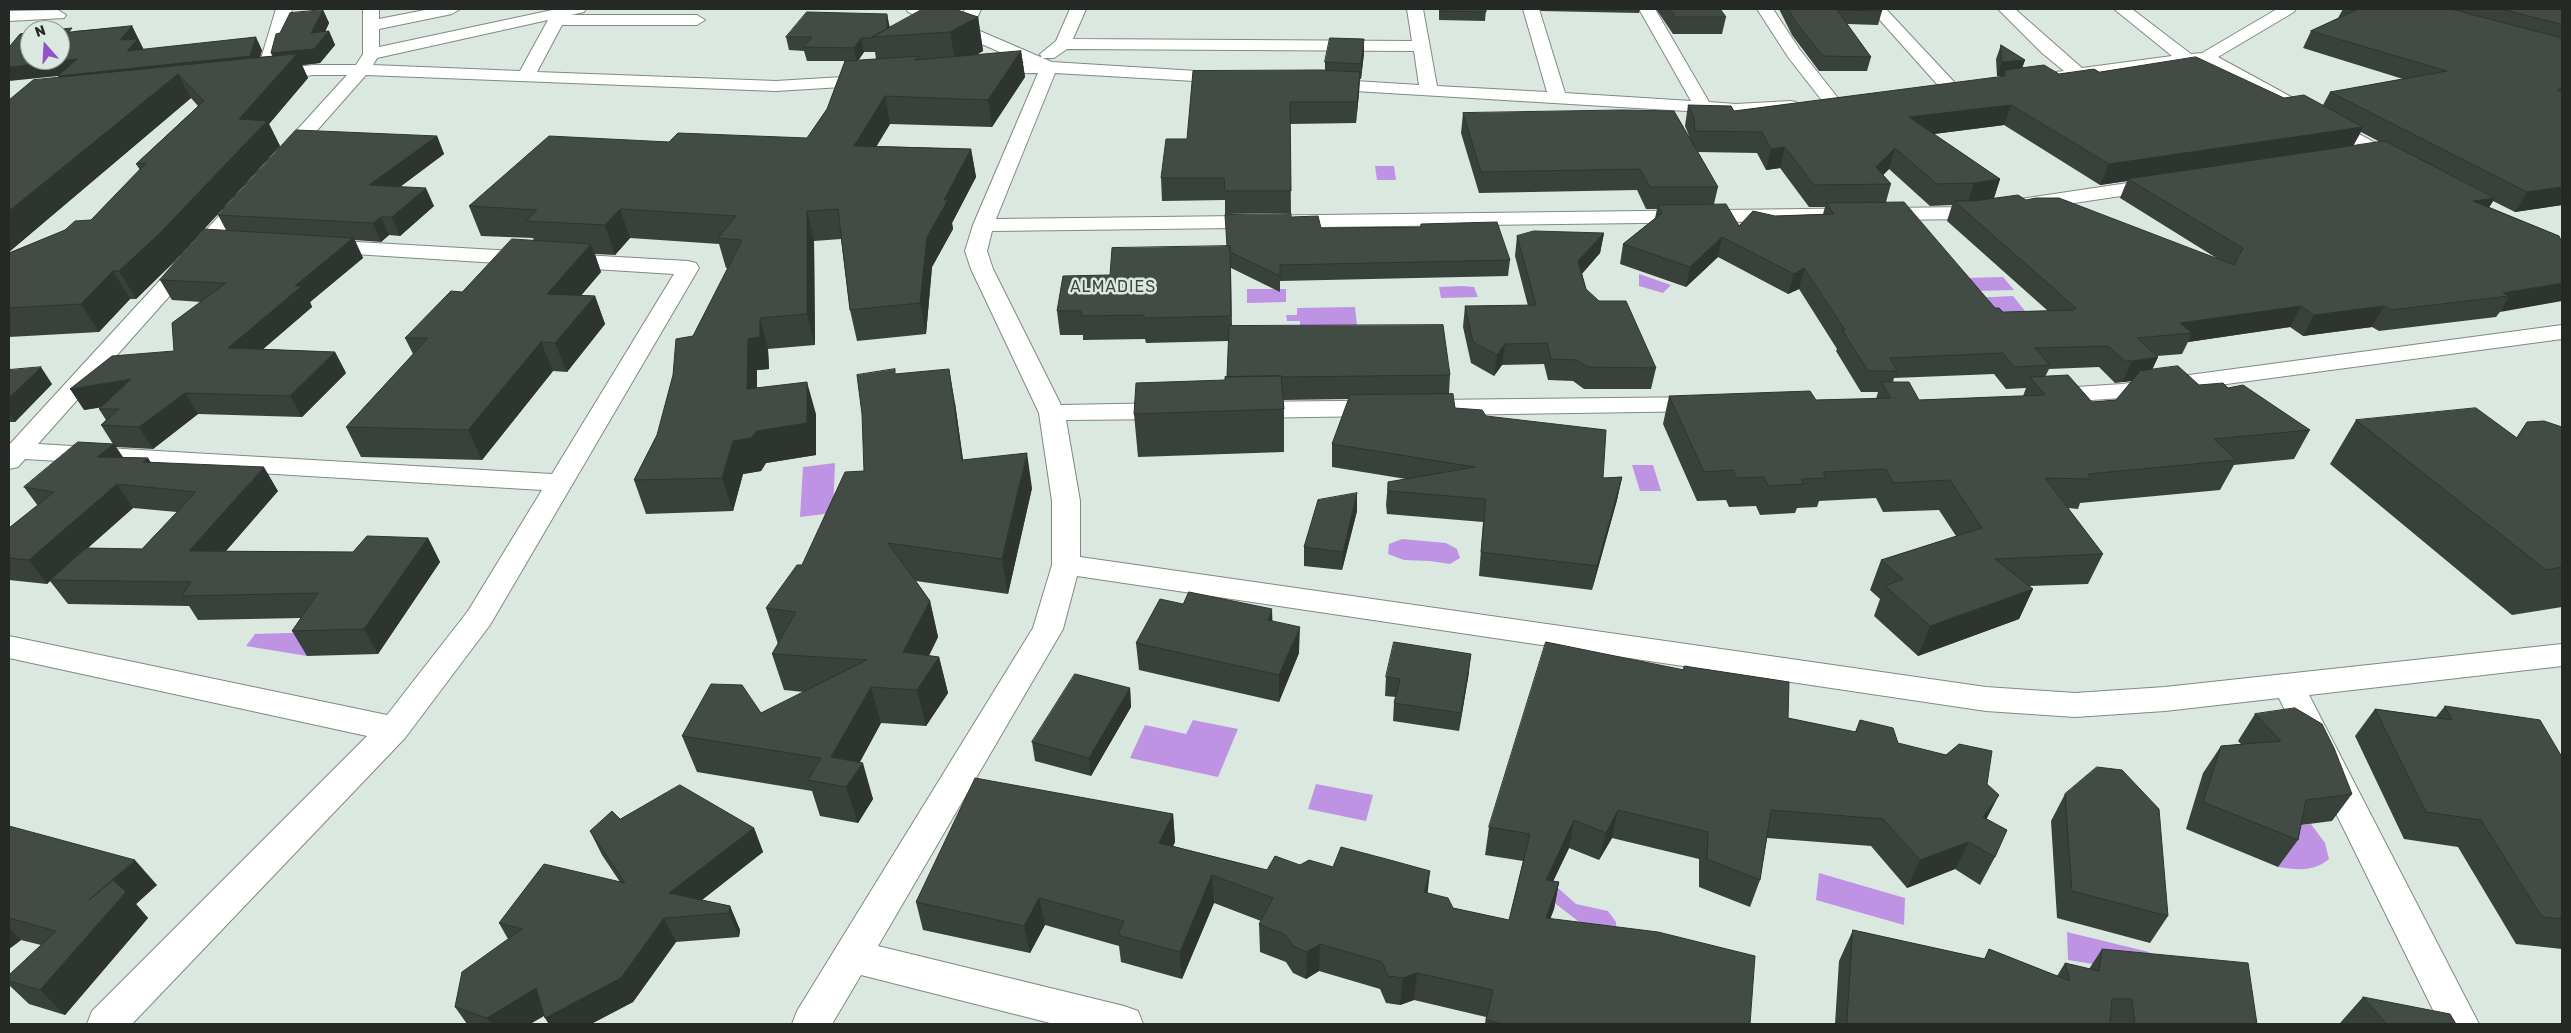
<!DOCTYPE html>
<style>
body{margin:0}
#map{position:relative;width:2571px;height:1033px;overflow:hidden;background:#dbe8df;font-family:Rubik,sans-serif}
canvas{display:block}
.frame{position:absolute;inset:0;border:10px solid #252926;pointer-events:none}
.north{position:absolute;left:20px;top:20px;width:50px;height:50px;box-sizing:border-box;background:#dbe8df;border:1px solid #929c95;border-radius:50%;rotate:341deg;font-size:14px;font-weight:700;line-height:20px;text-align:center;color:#252926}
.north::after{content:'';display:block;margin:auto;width:18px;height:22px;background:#9552c6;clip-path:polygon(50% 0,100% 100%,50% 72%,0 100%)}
</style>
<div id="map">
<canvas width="2571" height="1033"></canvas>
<div class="frame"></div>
<div class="north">N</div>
</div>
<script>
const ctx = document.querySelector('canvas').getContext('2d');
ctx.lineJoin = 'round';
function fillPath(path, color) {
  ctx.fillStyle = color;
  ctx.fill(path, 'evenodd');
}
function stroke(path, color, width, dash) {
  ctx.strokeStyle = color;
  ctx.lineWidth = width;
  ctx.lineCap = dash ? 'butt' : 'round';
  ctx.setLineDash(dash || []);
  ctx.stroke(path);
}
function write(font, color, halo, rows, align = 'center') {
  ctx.font = font + ' Rubik,sans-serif';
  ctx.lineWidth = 5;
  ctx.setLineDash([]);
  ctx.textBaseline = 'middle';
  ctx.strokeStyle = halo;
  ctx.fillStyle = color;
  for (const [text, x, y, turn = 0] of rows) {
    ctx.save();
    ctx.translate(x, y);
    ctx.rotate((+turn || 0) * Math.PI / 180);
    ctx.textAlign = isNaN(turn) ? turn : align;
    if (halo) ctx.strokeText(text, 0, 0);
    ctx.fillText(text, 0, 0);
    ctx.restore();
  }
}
fillPath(new Path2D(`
 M1375,166H1394L1396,180H1377Z
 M1639,274L1671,285L1663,293L1639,286Z
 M2003,277L2014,290L1976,291L1965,278Z
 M1462,286L1474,287L1478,297L1441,298L1439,287Z
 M1247,289H1286V302L1247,303Z
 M2013,296L2025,311L1983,312L1971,298Z
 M1355,307L1357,325L1300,326V321H1287L1286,315H1297V308Z
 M835,463L833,513L800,517L803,467Z
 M1632,465H1653L1661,491H1640Z
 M1402,539L1446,543L1457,549L1460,558L1450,564L1430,561L1404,560L1388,554L1389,544Z
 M322,632L307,656L246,646L255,634Z
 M1193,720L1238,729L1218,777L1130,758L1145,725L1186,734Z
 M1316,784L1373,795L1366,821L1308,809Z
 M2311,824L2325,843L2329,859C2313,872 2298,870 2278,867L2287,827Z
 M1819,873L1905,898L1904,925L1816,900Z
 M1549,880L1576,904L1608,911L1616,922V932L1587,928L1552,901Z
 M2067,932L2149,952L2155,974L2068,960Z`), '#bf93e4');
const minor = new Path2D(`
 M276,9H292L275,69L314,65H356L363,54V9H379V19L430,9H460L452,14L379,29V47L557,9H586L584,12L571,15H697L705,20L697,25H562L537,72L776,81L875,75L881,76L884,80L881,84L875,85L776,91L366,75L290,161H276L273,157L276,153L347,75H314L268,80L259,79L256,75ZM548,20L520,71L373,65L377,58Z
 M906,9H927L959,23L965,9H981L973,28L1052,62L1229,73L1235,74L1238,78L1235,82L1229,83L1055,73L996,219L1967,207L2161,178L2168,180L2171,184L2168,188L2161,190L1967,219L992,231L987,251L993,269L1061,405L1171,403L1180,406L1184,411L1180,416L1171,419L1066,420L1080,501V557L1986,687L2075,693L2165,687L2562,644V666L2309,695L2479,1024H2440L2279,698L2165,711L2075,717L1986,711L1077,576L1063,629L878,946L1124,1006L1138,1011L1143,1024H1054L861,975L832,1024H792L797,1011L1033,628L1052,565V501L1039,413L971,269L965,251L973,225L1038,73L981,74L978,70L981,66L987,65L1025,63L908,12Z
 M1070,9H1086L1073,39L1412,41L1407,9H1423L1437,86L1547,92L1523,9H1539L1565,93L1691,101L1639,9H1655L1709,102L1736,104L1790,101L1796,102L1799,106L1796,110L1790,111L1736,114L1322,89L1316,88L1313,84L1316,80L1322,79L1419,85L1414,51L1067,49L1054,58H1042L1040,54L1056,41Z
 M1757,9H1773L1800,50L1842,103L1839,107H1827L1788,57Z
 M1870,9H1886L1956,84L1959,88L1956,92H1944Z
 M1998,9H2015L2082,68L2172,56L2114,9H2132L2191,54L2202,53L2277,9H2296L2294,12L2218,57L2403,158L2406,162L2403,166H2389L2203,62L2062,81L2056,80L2053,76L2056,72L2064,71L2042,53Z
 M58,10L66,15L64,18L9,21V11Z
 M247,191L254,193L257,197L254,201L38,444L552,474L674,274L322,252L314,251L311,246L314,241L322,240L688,261L696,263L699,268L490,625L405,738L132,1024H87L92,1011L367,736L9,658V636L387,715L468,611L542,490L25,459L18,467L9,469V445L240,193Z
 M2562,325V339L2122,398L2046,403L2037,401L2034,396L2037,391L2046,389L2122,384Z
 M1706,397L1715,399L1718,404L1715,409L1706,411L1246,418L1237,415L1233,410L1237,405L1246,402Z`);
stroke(minor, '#7e8a82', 2);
fillPath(minor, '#fff');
fillPath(new Path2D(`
 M1439,9H1486L1485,21L1439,20Z
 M1539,9H1640L1639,13L1541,11Z
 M1656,9H1720L1726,17L1722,34H1673Z
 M1779,9H1881L1882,11L1878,25L1847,24L1871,57L1867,71H1819L1792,35Z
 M2343,9H2562V205L2515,212L2493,201L2489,207L2559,236L2496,317L2379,331L2372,327L2303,336L2290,327L2188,342L2182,354L2157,356L2158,357L2152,369L2199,385L2228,388L2310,430L2294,459L2234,465L2220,490L2080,503L2078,509L2068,508L2103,554L2088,584L2029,586L2033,589L2019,619L1918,656L1874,616L1880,599L1870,590L1881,560L1956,536L1939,510L1883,512L1876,498L1819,501L1817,507L1797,508L1795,513L1760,515L1756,506L1729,507L1726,500L1697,501L1663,424L1669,396L1816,400L1876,399L1878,392H1861L1836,351L1837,349L1799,289L1788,294L1718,257L1686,287L1620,264L1623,244L1655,218L1657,209H1646L1637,190L1479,193L1461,133L1463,113L1689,136L1685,126L1688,105L1734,111L2003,77V76H1997L1996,59L2001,45L2025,60L2022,68L2059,74L2099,72L2284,98L2323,105L2330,92L2403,79L2303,48L2311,31L2338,18ZM2004,125L2100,185L2127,181L2120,198L2218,259L2026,200L1994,198L2000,179L1934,134ZM2361,132L2380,142L2353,146ZM1698,152L1757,153L1766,170L1780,168L1809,207H1825L1823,214L1775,216L1739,226L1714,204L1718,187ZM1889,169L1930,206L1952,205L1947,221L2048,311L2003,312L1995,308L1886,202L1891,184L1883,175ZM2099,367L2115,383L2132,381L2116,400L2092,402L2045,377L2049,369ZM1994,374L2006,389L2026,388L2023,396L1919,400L1893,382L1894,378Z
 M323,10L329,23L325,32L329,31L335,45L320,63L302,65L308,78L269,124L280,146L175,261L136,299H130L99,332L9,337V253L91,220L140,170L136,164L198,106L191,98L9,252V100L59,78L58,76L74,31L132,26L143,49L262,50L260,57L273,56L271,53Z
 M978,17L983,51L976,55L1021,51L1025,77L992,127L890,124L876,146L971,149L976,177L952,223L953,229L932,267L926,334L857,341L850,310L841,239L814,241L815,345L768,349L769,369L757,370V388L816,414V455L766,463L761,471L743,474L733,511L646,514L634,480L657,435L693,336L728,268H726L719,244L630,238L615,255L595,254L601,272L581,295L595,296L605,324L567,372L553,371L482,460L361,457L346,427L413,354L405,338L462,292L534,241L533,238L481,236L469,206L669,142L807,138L827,109L845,61H807L804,51L789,50L786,37L890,27ZM864,52H875L876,59L858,61Z
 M1364,53L1361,79H1360L1359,93L1356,123L1290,124L1291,213L1225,214V200L1162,201L1161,178L1187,139L1325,70V62Z
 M437,136L444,154L400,187L434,206L400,236L389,235L381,242L355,240L363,258L310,302L312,307L263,349L335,352L346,373L302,417L198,414L153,449L116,447L123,457L148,458L151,463L278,491L226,551L353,552L428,538L440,562L378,654L307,656L292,631L301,618L198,620L189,606L68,604L50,581L47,584L9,580V528L38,506L24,487L113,444L101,425L106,420L99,409L101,407L84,410L174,351L201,302L172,300L160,280L226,230L218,215ZM133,508L177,512L142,549L88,548Z
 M1291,217L1321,228L1420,227L1421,224L1510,260L1508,276L1280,281V292L1231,268L1232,326L1450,375L1449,394L1455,408L1486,416L1603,478L1622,477L1617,500L1592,590L1479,576L1483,522L1387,514L1386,505L1388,482L1406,479L1332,467V444L1349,399L1283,400L1284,409V452L1138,457L1134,414L1225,380L1227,377L1229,341L1146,343L1145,339L1083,340V335H1060L1057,311L1110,275L1226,246Z
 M1604,233L1600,253L1582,274L1586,289L1656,368L1651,389H1584L1573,381L1548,380L1544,364L1502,365L1494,376L1471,363L1463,327L1465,306H1528L1515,256L1517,236Z
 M9,370L52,384L15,422H9Z
 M896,374L955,403L963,460L1032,488L1008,594L916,581L930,601L938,637L929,656L939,657L948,693L926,726L881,723L860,762L873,799L858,823L820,816L812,791L697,772L682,736L761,713L804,692L784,690L772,654L778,644L766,608L802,565L864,471Z
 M2356,420L2516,438L2527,422L2562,427V607L2512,615L2330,464Z
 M1357,511L1342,570L1304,566V547Z
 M1183,604L1273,621L1299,653L1279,702L1139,670L1136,643Z
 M1684,666L1788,718L1855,732L1860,720L1898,743L1987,784V819L1995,857L1980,885L1955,869L1907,888L1871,846L1767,838L1760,880L1750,907L1699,887V859L1612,838L1599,860L1569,848L1553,881L1559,882L1554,909L1550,918L1750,1024H1485L1486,1017L1414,1000L1400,1005L1386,1003L1380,989L1319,971L1306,979L1293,973L1286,962L1260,952L1259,924L1261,921L1214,903L1182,979L1121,962L1119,946L1045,925L1030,953L923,930L916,902L1173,814L1175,842L1173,846L1267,870L1300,865L1333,867L1427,893L1453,908L1509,920L1523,861L1485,855L1489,827L1683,670Z
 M1469,672L1459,731L1393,721L1394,703L1396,697L1385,696L1386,677Z
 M1130,688L1131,707L1091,776L1035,761L1032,742Z
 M2445,706L2562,757V949L2516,944L2458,847L2404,839L2355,736L2375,709L2436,717Z
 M2255,714L2352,794L2332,821L2301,825L2298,840L2278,867L2186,829L2203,773L2221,746L2241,744L2238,741Z
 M2065,794L2168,916L2150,943L2057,918L2051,821Z
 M620,819L754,828L763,852L702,900L730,906L740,930L739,937L676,942L633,1002L591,1024H549L544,1016L530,1024H467L455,1007L508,939L499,923L620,882L602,855L590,831Z
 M9,827L157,885L136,904L148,918L65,1015L29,1004L9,985V975L41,945L21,940L9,949Z
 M1853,930L1984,959L1989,949L2057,976L2065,963L2089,969L2102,949L2257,1024H1835L1839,961Z
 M2363,997L2456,1024H2341L2340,1023Z`), '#39413b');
fillPath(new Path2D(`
 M323,10L329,23L320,42L329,31L335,45L320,63L302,65L308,78L269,124L280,146L175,261L136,299L119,271L239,119L278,67L271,53L311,33Z
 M887,14L890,28L887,36Z
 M978,17L983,51L956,66L950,32Z
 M132,26L145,52L134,64L120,40Z
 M256,37L262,50L257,69L178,74L191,98L9,252V211L66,89L58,76L9,81V67Z
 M861,38L864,52L857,62L854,48Z
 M1364,39V53L1361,79V64Z
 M1021,51L1025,77L992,127L988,100Z
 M2025,60L2020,74L2005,70L2003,76H1997L2002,62Z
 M1360,72L1359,93L1356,123L1357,102Z
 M885,96L890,124L860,174L854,146Z
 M2011,105L2004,125L1902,138L1909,117Z
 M2363,127L2352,148L2128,179L2127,181L2100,185L2109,164Z
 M437,136L444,154L378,203L369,185Z
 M1785,147L1780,168L1766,170L1771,149Z
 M1895,148L1889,169L1874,184L1876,167Z
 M971,149L976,177L952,223L953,229L932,267L926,334L920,303L927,237L944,200Z
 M2000,179L1993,201L1967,205L1974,183Z
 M2562,187V205L2515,212L2527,192Z
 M426,188L434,206L400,236L392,217Z
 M2495,198L2483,217L2473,201Z
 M620,209L630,238L615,255L605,225Z
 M807,211L814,241L815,345L807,314Z
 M381,217L389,235L381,242L373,223Z
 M1604,233L1600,253L1575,281L1578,261Z
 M1722,237L1718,257L1686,287L1690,267Z
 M353,238L363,258L310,302L312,307L240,369L228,348L295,286Z
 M591,244L601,272L558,323L547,294Z
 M1804,268L1799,289L1788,294L1794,274Z
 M113,271L130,299L99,332L81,304Z
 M2562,283V301L2500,312L2509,296L2503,293Z
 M595,296L605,324L567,372L555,343Z
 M2301,306L2290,327L2188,342L2192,333L2180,323Z
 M2384,306L2372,327L2303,336L2314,315Z
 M760,318L768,349L769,369L757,370V421L747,389L748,339Z
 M541,342L553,371L482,460L468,430Z
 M1505,344L1502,365L1494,376L1497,355Z
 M335,352L346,373L302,417L290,396Z
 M2158,357L2148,379L2122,382L2132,361Z
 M41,367L52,384L15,422L9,413V398Z
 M949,369L955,403L968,495L962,460Z
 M131,379L144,401L84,410L70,389Z
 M807,382L816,414V455L766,463L761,471L743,474L733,511L722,478L733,441L757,431Z
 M185,393L198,414L153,449L139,427Z
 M114,444L129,467L97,457Z
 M1027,453L1032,488L1008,594L1002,559Z
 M148,458L163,482L143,462Z
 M264,467L278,491L205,575L189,551Z
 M1622,477L1617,500L1592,590L1597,566Z
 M117,484L133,508L51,580H50V581L47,584L29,560Z
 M1357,493V511L1342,570L1343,552Z
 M428,538L440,562L378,654L364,629Z
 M2033,589L2019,619L1918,656L1930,626Z
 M930,601L938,637L912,688L903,652Z
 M1272,609L1273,636L1268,620Z
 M1300,627L1299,653L1279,702V675Z
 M1471,654L1469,672L1459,731L1461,713Z
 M939,657L948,693L926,726L917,690Z
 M871,687L881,723L846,787L831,757Z
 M1130,688L1131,707L1091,776L1089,758Z
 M863,763L873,799L858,823L846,787Z
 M1999,795L1985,822L1970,845L1983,817Z
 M1618,810L1612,838L1599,860L1606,833Z
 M1173,814L1175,842L1162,870L1159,843Z
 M1574,820L1569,848L1541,907L1546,880Z
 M754,828L763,852L680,917L669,893Z
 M1969,842L1955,869L1907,888L1920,860Z
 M135,860L157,885L136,904L148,918L65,1015L40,990L89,900Z
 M1430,871L1427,899L1424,892Z
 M1212,875L1214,903L1182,979L1180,952Z
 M1559,882L1554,909L1541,945L1546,918Z
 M1039,898L1045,925L1030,953L1024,926Z
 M730,906L740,930L739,937L729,913Z
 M664,918L676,942L633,1002L591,1024H549L545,1018Z
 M9,927L21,940L9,949Z
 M1320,944L1319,971L1306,979L1307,952Z
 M1417,973L1414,1000L1400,1005L1403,978Z
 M536,988L550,1012L530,1024H492L487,1018Z`), '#2e3530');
const building = new Path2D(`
 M923,9H954L978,17L950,32L872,37Z
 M1440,9H1486V12L1440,11Z
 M1670,9H1720L1726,17H1676Z
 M1789,9H1881L1882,11L1837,10L1871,57L1823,56L1795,21Z
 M2359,9H2451L2562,38V87L2558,90L2562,92V187L2527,192L2330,92L2447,71L2311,31Z
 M2501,9H2562V24Z
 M323,10L311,33L329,31L314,49L271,53L276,34L280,33L290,13Z
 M807,12L887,14V29L872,37V38H861L854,48L803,47L812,37H786Z
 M132,26L120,40L138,39L127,51L256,37L250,56L58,76L77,59L9,67V47L20,34L30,32V60H60V30H52L72,28L69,32Z
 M1330,38L1364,39L1361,64L1325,62Z
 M2001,45L2025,60L2002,62Z
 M1021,51L988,100L885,96L854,146L971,149L944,200H948L927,237L920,303L850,310L838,209L807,211V314L760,318V337L748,339L747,389L807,382V423L757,431L751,438L733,441L722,478L634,480L657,435L673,375L676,339L693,336L742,240L718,238L736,216L620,209L605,225L526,221L537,210L469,206L549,136L669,142L678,133L807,138L827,109L845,61L921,56L914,60Z
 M297,54L239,119L267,121L159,234L119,271H113L81,304L9,308V253L65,230L75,221L91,220L146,163L136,164L204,101L178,74L9,211V100L33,80Z
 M2196,57L2284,98L2304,95L2363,127L2109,164L2011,105L1909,117L2000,179L1974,183L1937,184L1895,148L1876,167L1891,184L1814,185L1785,147L1771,149L1762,132L1695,131L1694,118L1688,105L1731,106L1734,111L2005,76V70L2044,65L2059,74L2094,69L2099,72Z
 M1322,70L1360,72L1357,102H1290L1291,191H1225L1224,178H1161L1166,139H1187L1193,71Z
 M1622,110L1674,111L1718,187H1650L1640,169L1481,172L1463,113Z
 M296,130L437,136L369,185L426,188L392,217H381L373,223L218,215Z
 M2385,141L2495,198L2473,201L2559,236L2562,242V283L2503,293L2509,296L2391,310L2384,306L2314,315L2301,306L2180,323L2192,333L2137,338L2158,357L2132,361H2125L2108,346L2035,348L2050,365L2014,367L2003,353L1890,358L1897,371H1868L1842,330H1845L1804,268L1794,274L1722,237L1690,267L1623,244L1662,213L1658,205L1726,204L1739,226L1753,211L1775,216L1834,214L1826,203L1904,202L1995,308H1999L2003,312L2074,310L2076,308L1954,201H1974L2018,195L2026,200L2036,198H2059L2234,265L2243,248L2128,179Z
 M1291,214V217L1318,216L1321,228L1421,227V224L1497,222L1510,260L1280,265V276L1230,252V246H1227L1225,215Z
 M204,229L353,238L295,286H302L228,348L335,352L290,396L185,393L139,427L101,425L119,409H99L131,379L70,389L112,356L174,351L172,323L226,283L160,280Z
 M1534,231L1604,233L1578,261L1586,289L1599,301H1626L1656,368L1588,367L1576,360L1551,359L1547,343L1505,344L1497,355L1473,342L1465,306L1536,305L1517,236Z
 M512,239L591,244L547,294L595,296L555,343L541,342L468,430L346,427L428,338H405L451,291L462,292Z
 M1230,246L1231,316L1144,318V315L1081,316V311H1057L1063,276L1110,275L1112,248Z
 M1443,325L1450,375L1281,377V376L1227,377L1229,326Z
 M2178,366L2199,385L2223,383L2228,388L2243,385L2310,430L2214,439L2236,460L2088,474L2091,479L2045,478L2103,554L1995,559L2033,589L1930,626L1885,586L1903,579L1881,560L1982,528L1950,480L1893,483L1886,469L1823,472L1826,478L1801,479L1804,484L1768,486L1764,477L1737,478L1733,470L1704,472L1669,396L1810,391L1816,400L1891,398L1881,382H1909L1919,400L2045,395L2030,377L2068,375L2092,402L2116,400L2140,371Z
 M41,367L9,398V370Z
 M895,369V374L949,369L962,460L1027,453L1002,559L888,543L930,601L903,652L939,657L917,690L871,687L831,757L863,763L846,787L808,780L821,758L682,736L711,684L742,685L761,713L867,660L772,654L796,612L766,608L797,565H802L845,472L864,471L862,414L857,375Z
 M1281,376L1284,409L1134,414L1136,383L1225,380V377Z
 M1453,394L1455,408L1482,410L1486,416L1606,430L1603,478L1622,477L1597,566L1481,552L1486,499L1388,491V482L1475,467L1332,444L1350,395Z
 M2476,408L2517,438L2527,422L2544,421L2562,427V567L2546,570L2356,420Z
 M78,442L114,444L97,457L148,458L143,462L264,467L189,551L353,552L367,536L428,538L364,629L292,631L318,593L182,596L191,582L50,580L86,548L142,549L196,492L117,484L29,560L9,558V528L54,492L24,487Z
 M1357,493L1343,552L1304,547L1318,500Z
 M1189,592L1272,609L1268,620L1300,627L1279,675L1136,643L1160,599L1183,604Z
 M1394,642L1471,654L1461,713L1394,703L1400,679L1386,677Z
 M1546,642L1684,670V666L1789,682L1788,718L1856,732L1860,720L1893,728L1898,743L1946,755L1959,744L1992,751L1987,784L1999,795L1983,817L2007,830L1995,857L1969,842L1920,860L1883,819L1771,810L1760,880L1707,859L1708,832L1618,810L1606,833L1574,820L1546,880L1559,882L1546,918L1658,932L1755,956L1750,1024H1504L1486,1020L1493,990L1417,973L1403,978L1388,976L1382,962L1320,944L1307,952L1293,946L1286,935L1259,924L1273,898L1212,875L1180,952L1118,935L1124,921L1039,898L1024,926L916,902L975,778L1173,814L1159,843L1267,870L1275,856L1300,865L1309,860L1333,867L1341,847L1390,860L1430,871L1424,892L1448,898L1453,908L1509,920L1530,834L1489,827Z
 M1075,674L1130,688L1089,758L1032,742Z
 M2445,706L2540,720L2562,757V919L2542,917L2481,820L2426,812L2375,709L2452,720Z
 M2295,708L2322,724L2334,748L2352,794L2306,800L2298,840L2203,802L2221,746L2281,741L2255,714Z
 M2097,767L2122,770L2159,809L2168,916L2072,891L2065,794Z
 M680,785L754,828L669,893L730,906L729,913L664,918L621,978L545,1018L536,988L487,1018L455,1007L462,972L522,929L499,923L544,864L625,883L590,831L612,811L620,819Z
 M9,826L135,860L89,900L113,880L126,892L40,990L9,981V975L56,931L9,918Z
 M1853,930L1985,959L1989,949L2070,981L2065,963L2099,971L2102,949L2248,963L2257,1024H2135L2132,999H2112L2110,1024H1847Z
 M2363,997L2450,1014L2456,1024H2387Z`);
fillPath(building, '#424c45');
stroke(building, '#2e3530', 1);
ctx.letterSpacing = '1px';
write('16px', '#3b453e', '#dbe8df', [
 ["ALMADIES",1113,287]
]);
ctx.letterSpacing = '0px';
</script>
